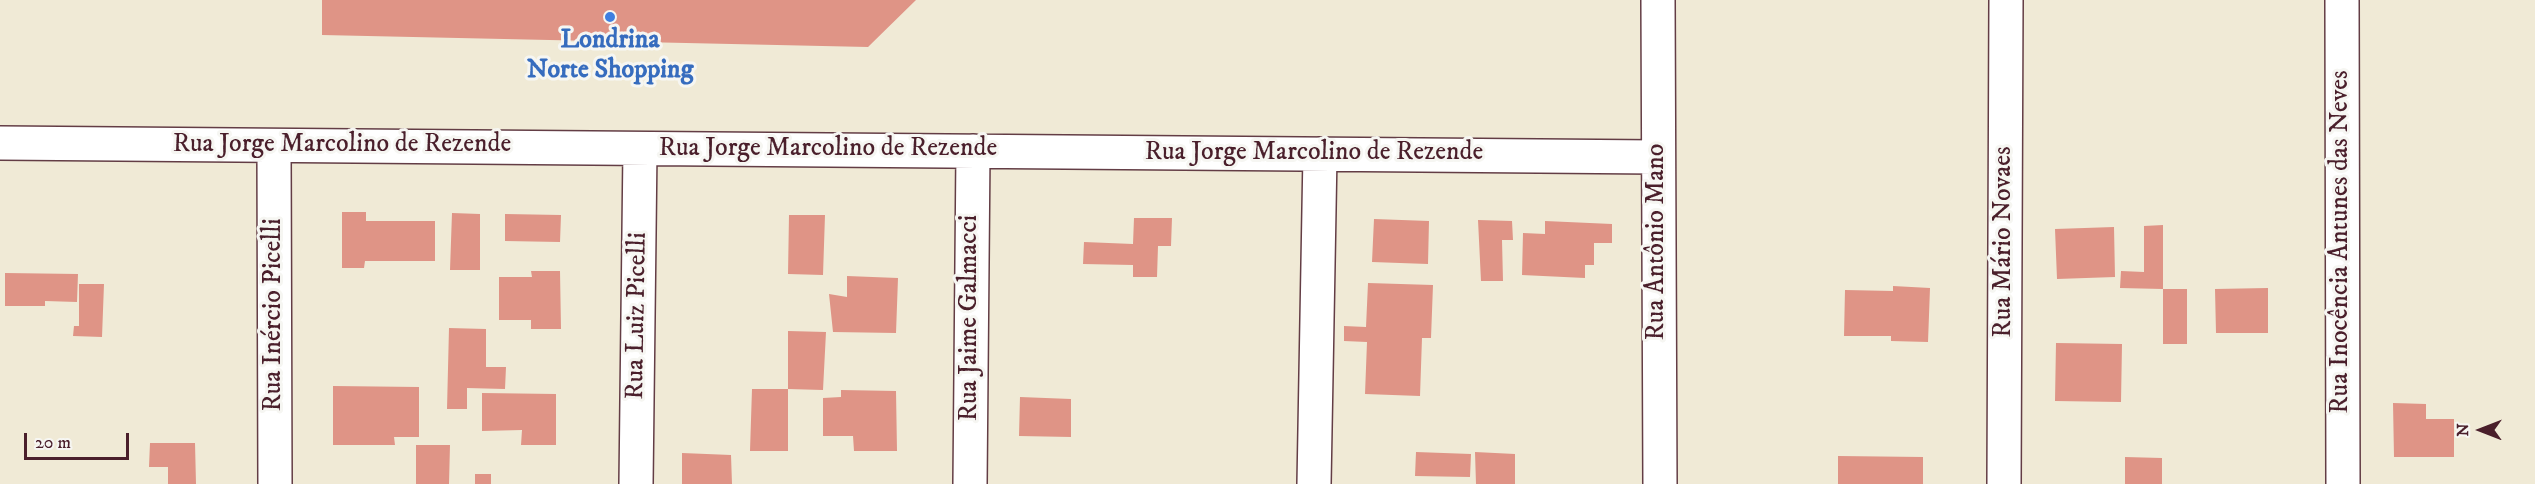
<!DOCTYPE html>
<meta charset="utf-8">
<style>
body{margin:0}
#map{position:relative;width:2535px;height:484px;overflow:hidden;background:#f0ead6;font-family:"IM FELL DW Pica",serif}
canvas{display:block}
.north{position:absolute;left:2451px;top:400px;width:60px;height:60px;-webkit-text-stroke:4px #f6f6f2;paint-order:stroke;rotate:270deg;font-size:16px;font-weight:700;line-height:24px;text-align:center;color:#4a1f2b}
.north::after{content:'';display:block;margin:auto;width:21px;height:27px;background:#4a1f2b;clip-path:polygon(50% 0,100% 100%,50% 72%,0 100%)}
.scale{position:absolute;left:24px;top:433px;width:105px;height:27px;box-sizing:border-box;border:3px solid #4a1f2b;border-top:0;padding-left:8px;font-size:18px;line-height:21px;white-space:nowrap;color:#4a1f2b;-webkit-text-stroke:4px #f6f6f2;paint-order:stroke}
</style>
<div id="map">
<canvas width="2535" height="484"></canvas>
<div class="north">N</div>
<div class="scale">20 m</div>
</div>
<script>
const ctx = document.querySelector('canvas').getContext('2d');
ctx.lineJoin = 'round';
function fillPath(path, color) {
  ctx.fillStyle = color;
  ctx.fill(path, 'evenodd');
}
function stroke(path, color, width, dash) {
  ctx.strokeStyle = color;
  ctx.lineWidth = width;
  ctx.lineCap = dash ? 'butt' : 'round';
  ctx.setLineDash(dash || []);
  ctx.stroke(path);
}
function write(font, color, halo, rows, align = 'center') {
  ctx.font = font + ' "IM FELL DW Pica",serif';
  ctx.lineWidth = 6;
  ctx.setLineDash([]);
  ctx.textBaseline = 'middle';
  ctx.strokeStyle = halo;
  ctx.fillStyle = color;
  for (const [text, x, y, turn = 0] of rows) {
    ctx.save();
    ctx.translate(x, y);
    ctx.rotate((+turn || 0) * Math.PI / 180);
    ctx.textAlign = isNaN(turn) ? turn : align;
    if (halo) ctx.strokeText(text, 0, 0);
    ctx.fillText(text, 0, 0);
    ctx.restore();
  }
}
fillPath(new Path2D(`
 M322,0H916L868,47L322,35Z
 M342,212H366V221H435V261H365L364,268H342Z
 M452,213L480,214V270H450Z
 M505,214L561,215L560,242L505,241Z
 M789,215H825L823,275L788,274Z
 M1134,218H1172L1171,246H1158L1157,277H1133V265L1083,264L1084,242L1133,244Z
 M1374,219L1429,221L1428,264L1372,262Z
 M1478,220L1512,221L1513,240H1502L1503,281H1481Z
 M1545,221L1612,224V243H1594V265H1585V278L1522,275L1523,233L1545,234Z
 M2163,225V289L2120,288L2121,271L2144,272V226Z
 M2114,227L2115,277L2057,279L2055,229Z
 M531,271H560L561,329H531V320H499V277H532Z
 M5,273L78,274L77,302L45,301V306H5Z
 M847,276L898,278L896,333L833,332L829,294L847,297Z
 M1368,283L1433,285L1431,338H1422L1420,396L1365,394L1367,342L1344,341V326L1366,327Z
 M79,284H104L102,337L73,336L74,326H79Z
 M1893,286L1930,288L1928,342L1891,341V336H1844L1845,290L1893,291Z
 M2268,288V333H2216L2215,289Z
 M2163,289H2187V344H2163Z
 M449,328L486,329V367H506L505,389L467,388V409H447Z
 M788,331L826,332L823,390L788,389V451H750L752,389H788Z
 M2056,343L2122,344L2121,402L2055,401Z
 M333,386L419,387V437H394L395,445H333Z
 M841,390L896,391L897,451H854L853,436H823V398L841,397Z
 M482,393L556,394V445H521L522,430L482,431Z
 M1020,397L1071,399V437L1019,436Z
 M2393,403L2426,404V419H2454V457H2394Z
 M150,443H195L196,484H168V467H149Z
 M416,445H450L449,484H416Z
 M1416,452L1471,454L1470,477L1415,476Z
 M1475,452L1515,454V484H1476Z
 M682,453L731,455L732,484H682Z
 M1838,456L1923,457V484H1838Z
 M2125,457L2162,458V484H2125Z
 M475,474H491V484H475Z`), '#df9486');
const minor = new Path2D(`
 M1658,0L1660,484
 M2342,0L2343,484
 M0,143L1657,157
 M274,146L275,484
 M636,484L640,149
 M970,484L973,151
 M1314,484L1320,154
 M2004,484L2006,0`);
stroke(minor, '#633d45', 36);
stroke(minor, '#fff', 33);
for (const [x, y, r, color] of [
 [610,17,6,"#3f7fe0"]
]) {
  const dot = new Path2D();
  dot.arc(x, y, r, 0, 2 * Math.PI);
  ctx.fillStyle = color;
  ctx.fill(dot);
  stroke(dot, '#f6f6f2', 2);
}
write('bold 26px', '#366cbe', '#f6f6f2', [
 ["Londrina",610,42],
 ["Norte Shopping",610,72]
]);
write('26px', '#4a1f2b', '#f6f6f2', [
 ["Rua Jorge Marcolino de Rezende",342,146],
 ["Rua Jorge Marcolino de Rezende",828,150],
 ["Rua Jorge Marcolino de Rezende",1314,154],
 ["Rua Antônio Mano",1658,242,-90],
 ["Rua Mário Novaes",2005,242,-90],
 ["Rua Inocência Antunes das Neves",2342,242,-90],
 ["Rua Inércio Picelli",275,315,-90],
 ["Rua Luiz Picelli",638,316,-89],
 ["Rua Jaime Galmacci",971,318,-90]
]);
</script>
